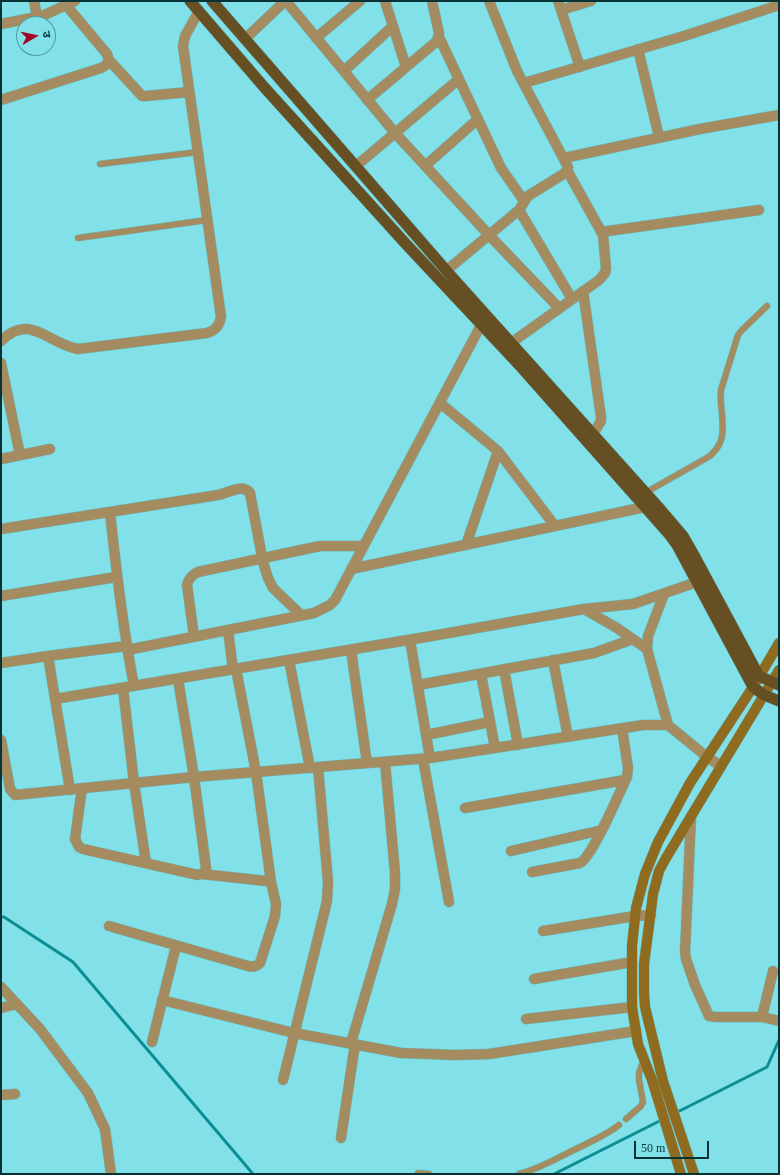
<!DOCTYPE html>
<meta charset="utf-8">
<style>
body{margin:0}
#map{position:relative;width:780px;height:1175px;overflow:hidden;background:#82e1e8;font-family:"Times New Roman","Noto Sans Devanagari",serif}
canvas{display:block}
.frame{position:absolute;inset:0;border:2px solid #073236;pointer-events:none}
.north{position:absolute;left:16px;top:16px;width:40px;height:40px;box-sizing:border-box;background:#82e1e8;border:1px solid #519ba1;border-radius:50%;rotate:81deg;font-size:11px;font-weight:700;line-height:16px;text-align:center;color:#073236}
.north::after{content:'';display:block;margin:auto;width:14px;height:18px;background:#a30522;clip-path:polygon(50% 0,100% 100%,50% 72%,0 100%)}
.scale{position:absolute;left:634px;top:1141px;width:75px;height:18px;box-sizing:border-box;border:2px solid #073236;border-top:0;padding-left:5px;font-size:12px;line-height:14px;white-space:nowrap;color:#073236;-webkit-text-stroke:3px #82e1e8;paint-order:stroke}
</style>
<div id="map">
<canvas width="780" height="1175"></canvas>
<div class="frame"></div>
<div class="north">उ</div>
<div class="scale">50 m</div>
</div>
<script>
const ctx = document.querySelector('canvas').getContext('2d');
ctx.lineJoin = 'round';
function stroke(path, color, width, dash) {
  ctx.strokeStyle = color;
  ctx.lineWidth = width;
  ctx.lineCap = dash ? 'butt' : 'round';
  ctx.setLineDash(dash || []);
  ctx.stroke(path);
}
stroke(new Path2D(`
 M1,917H4L73,962L253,1174
 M554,1174L767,1067L779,1040`), '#0b8e97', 3);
const service = new Path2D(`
 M100,164L198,152
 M78,238L207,220
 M645,493L710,456C715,451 719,447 721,440C726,425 719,406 721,390L738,335L742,330L767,306
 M626,1119L641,1106L643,1102L639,1080V1073L644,1059
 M418,1173L429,1174
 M519,1174C539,1169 557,1158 576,1149C590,1142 606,1135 619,1125`);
const minor = new Path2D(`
 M34,1L37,17
 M286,1L395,133L489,235L559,308
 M385,1L406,67
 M558,1L580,67
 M561,10L591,1
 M439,37L501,168L524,201
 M316,38L360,1
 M245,39L285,1
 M638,49L659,137
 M109,60L142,96H146L189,92
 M344,71L393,26
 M524,83L684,36L779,5
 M1,100L101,68L106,65L109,60L107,54L66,5
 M367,100L437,41L439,33L432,1
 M564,158L700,129L779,115
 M356,166L459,79
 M425,166L478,119
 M519,210L572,299
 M601,232L759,210
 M447,270L519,210L528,196L565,173L568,167L517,71L489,1
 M583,291L601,417V421L593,434
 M1,341C30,312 48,344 78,349L207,333C216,330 219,326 221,317L183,46L185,36L199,11
 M511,343L599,280L605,273L606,268L603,235L567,170
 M1,363L20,455
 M440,403L498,451L555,526
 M1,459L50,449
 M110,512C116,570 123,628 134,686
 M1,529L218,495C228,493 243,483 250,493L263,562L268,578L273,588L301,615
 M466,545L498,451
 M351,569L645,507
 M664,594L648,636L647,649L668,725
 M1,596L116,577
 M584,609L617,628L647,649
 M228,630L233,670
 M194,636L187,585C189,578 192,575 198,572L315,547L321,546H364
 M410,640L430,758
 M127,650L314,613L330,605L335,600L481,325
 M351,650L367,763
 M48,656L70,790
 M289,660L310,768
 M553,660L568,737
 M1,663L48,656L126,646
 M504,669L518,745
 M481,674L495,748
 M418,685L594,653L633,639
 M123,688L134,783L146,863
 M55,699L426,637L584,609L633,604L697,582
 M426,735L490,722
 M1,740L10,789L15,795L194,777L430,758L643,725H668L707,757L721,766
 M423,759L449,902
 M82,788L75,839L79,847L83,849L198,875L205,872L206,868L194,777L178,679
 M465,808L625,780
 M691,816L685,952L686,959L695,985L709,1016L716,1017H762L779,1021
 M511,851L602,830
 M532,872L580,863C593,856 619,793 627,777L628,768L622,728
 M202,874L266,881
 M109,926L248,966C253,967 256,967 260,963L275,916L276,904L271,882L256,772L236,669
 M543,931L635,916L651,915
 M534,979L632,962
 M162,1000L294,1033L401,1053L455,1055L489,1054L636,1031
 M1,1008L17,1004
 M762,1017L773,971
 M526,1019L632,1007
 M152,1042L176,946
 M351,1043L392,904L395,889V873L385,762
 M283,1080L327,901L328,882L318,767
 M1,1095L15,1094
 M341,1138L355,1044`);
const tertiary = new Path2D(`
 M1,24L42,16L75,1
 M1,987L40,1029L88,1093L105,1129L111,1174`);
const secondary = new Path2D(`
 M681,1174L652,1080L638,1044L632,1007V946L636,908L645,874L658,842L690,783L753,687L779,643
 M694,1174L663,1081L645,1007L644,992V964L653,894L659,871L666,858L779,670`);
const trunk = new Path2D(`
 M190,1L264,87L405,243L522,368L669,534L677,545L753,687L764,695L779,701
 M212,1L452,277L660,509L683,536L695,557L759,676L779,685`);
stroke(service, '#69bec4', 7);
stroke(minor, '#69bec4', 11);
stroke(tertiary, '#69bec4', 11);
stroke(secondary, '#69bec4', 11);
stroke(trunk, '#69bec4', 12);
stroke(service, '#a48c60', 6);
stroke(minor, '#a48c60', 10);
stroke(tertiary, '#a48c60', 10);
stroke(secondary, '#8e6b1f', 10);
stroke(trunk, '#664f23', 11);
</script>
